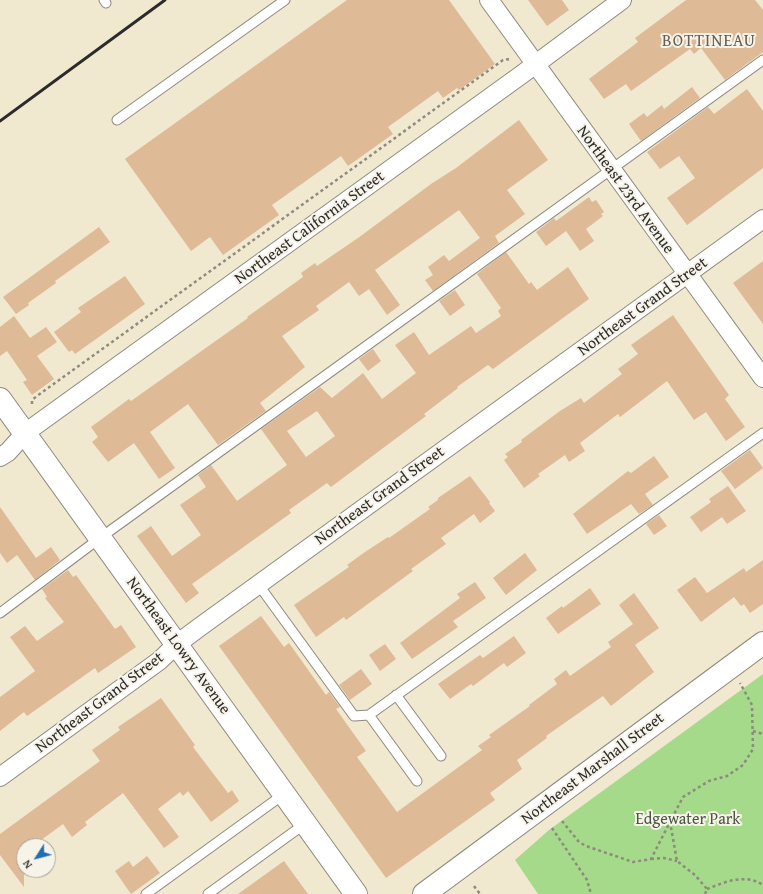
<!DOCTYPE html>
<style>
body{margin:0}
#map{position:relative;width:763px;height:894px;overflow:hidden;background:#f1e8d0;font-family:"Gentium Book Plus",serif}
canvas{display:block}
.north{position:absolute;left:16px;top:838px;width:40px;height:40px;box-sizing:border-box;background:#f7f3e8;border:1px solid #a5a39c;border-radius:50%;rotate:234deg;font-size:11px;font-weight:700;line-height:16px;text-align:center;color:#2b2b2b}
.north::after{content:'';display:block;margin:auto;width:14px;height:18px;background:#1f6fb2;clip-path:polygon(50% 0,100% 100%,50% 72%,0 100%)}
</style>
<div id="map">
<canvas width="763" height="894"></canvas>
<div class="north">N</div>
</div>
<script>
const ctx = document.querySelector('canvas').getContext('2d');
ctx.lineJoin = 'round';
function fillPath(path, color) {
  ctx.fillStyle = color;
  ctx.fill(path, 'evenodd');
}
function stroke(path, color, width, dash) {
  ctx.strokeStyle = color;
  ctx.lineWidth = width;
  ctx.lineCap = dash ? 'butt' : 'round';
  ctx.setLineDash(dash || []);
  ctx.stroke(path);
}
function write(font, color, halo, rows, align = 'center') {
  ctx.font = font + ' "Gentium Book Plus",serif';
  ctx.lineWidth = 4;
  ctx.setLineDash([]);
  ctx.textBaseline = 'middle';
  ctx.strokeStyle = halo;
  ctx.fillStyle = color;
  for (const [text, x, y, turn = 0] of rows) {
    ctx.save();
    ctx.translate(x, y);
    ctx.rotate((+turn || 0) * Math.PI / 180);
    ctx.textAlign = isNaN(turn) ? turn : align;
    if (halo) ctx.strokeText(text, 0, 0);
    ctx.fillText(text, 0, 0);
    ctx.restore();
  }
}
fillPath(new Path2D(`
 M763,674V894H538L515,860L549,830Z`), '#a4da8a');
fillPath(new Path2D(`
 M347,0H449L495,64L459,90L457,88L443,98L438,91L388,127L393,134L348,166L341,156L272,205L279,215L223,255L210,237L191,251L125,159Z
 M528,0H562L569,10L547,26Z
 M686,0H755L763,10V52L725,80L701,48L694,54L690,49L631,91L626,84L604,99L589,79L638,42L635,38Z
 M692,87L700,98L641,141L629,124L644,113L647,117L662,105L664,109Z
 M747,89L763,111V168L687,225L667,198L695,178L679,156L660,169L647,152L708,107L714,114Z
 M519,120L548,160L507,190L525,214L495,236L499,243L433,291L425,280L433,275L428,267L444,255L449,261L480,238L459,210L375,270L400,305L387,315L369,289L359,296L349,282L316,306L319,310L282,336L305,367L260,403L266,411L253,420L218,445L188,404L150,432L175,468L159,479L134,443L108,462L92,442L98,437L91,427L129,399L131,401L248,318L247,317L303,277L301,273L315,263L317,266L358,238L431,184L456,168Z
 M589,197L592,202L596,200L604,212L601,214L603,216L586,229L594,241L580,251L566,231L546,246L536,232L554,218L556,221Z
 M99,227L110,242L55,281L56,283L28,303L29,305L16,314L3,297Z
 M506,252L529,284L531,282L537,290L568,267L589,299L493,369L488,365L457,387L458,388L424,414L426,416L331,487L327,483L289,510L291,513L192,584L199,593L186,603L137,536L151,526L172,556L201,535L180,505L206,487L198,475L211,465L237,501L287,465L261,429L320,387L332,398L363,373L382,399L416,373L395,345L414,332L429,355L471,326L476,333L501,316L498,311L501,308L477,274ZM317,411L335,436L306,457L287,431Z
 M763,261V324L733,283Z
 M125,276L145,304L75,354L72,350L69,352L54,332L81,312L78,308Z
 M455,290L465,305L450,316L439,301Z
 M673,315L729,395L725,399L745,427L726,441L706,412L694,420L667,381L620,417L618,414L580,443L585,451L569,462L565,455L538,474L540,476L524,488L504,460L508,457L505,454L522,442L521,440L560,411L581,398L584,403L622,374L618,369L638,354L631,345Z
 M14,316L30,338L46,327L57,342L37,356L54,379L32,395L23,382L27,380L7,351L0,356V327Z
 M373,349L381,361L368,371L359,359Z
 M750,450L763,468L735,489L721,471Z
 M654,456L669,477L645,494L653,505L639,514L631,504L587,534L573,514L628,471L631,473Z
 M470,476L490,502L489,503L495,511L480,523L474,514L441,538L446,544L411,569L413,571L346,620L344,617L316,637L294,605L349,567L347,565L365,552L388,537L389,538L430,509L428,507L438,500V498Z
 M728,486L746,511L727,524L722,517L701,532L690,517L711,502L709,499Z
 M0,507L36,558L51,547L60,560L35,580L17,555L7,563L0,553Z
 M659,515L667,526L654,535L646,524Z
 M525,553L537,570L506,595L493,578Z
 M763,560V604L750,613L744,604L741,606L734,597L701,622L677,590L695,577L707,593L744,568L746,572Z
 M68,570L73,577L76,575L115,629L121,625L136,647L98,673L95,668L27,716L24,712L0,731V697L35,671L10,637L25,626L37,641L64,622L45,598L47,597L42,589Z
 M475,582L486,598L453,621L458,627L412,659L400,643L460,598L457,594Z
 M590,588L601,604L558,634L546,618L562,606L563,608Z
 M634,593L659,628L635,645L654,672L611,706L603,696L546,736L547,738L517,760L522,769L490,793L495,800L386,878L219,646L261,616L284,647L289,643L326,695L329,692L340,707L336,709L366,751L357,757L397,812L482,750L478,746L491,737L489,735L530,706L529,705L557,684L554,679L566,670L570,676L611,647L608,642L633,624L619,605Z
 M514,636L526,653L507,667L504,663L473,686L471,684L450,699L438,684L480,655L483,658Z
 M385,644L396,659L380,671L369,655Z
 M361,669L372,684L350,700L339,685Z
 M161,698L195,745L193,747L228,793L232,790L239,801L211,822L188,791L183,796L180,792L158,809L179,837L164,848L123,793L85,822L87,825L72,837L63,824L33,846H24V887L0,855V834L100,761L92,750L120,730L118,727Z
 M147,856L160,873L131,894L115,871L129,861L133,867Z
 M284,861L308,894H238Z`), '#deba97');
const lane = new Path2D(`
 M104,0L106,3
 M117,120L285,0
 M258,584L354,716L369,715L417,781
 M0,613L100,538L763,60
 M396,695L441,756
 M369,715L763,433
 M146,894L284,794
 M208,894L306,823`);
const street = new Path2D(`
 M489,0L763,378
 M0,457L8,452L25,433L521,75L622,0
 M0,777L159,661L177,644L197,629L763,219`);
const secondary = new Path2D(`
 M0,399L356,894
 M424,894L763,643`);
stroke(lane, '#8e8a7e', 11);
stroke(street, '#8e8a7e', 20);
stroke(secondary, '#8e8a7e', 24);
stroke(new Path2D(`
 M32,404V400L37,396L503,60L510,59
 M753,731L763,734
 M562,821L579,842L586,846L633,862L651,859L670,822
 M552,828L587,880L591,894
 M651,859L664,858L677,861
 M474,886L480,894
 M707,889C725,882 745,873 763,885
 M705,894L707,889L695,875L677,861L670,822L683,797L709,781L727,776L743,765L753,749L752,705L740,683`), '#8e8a7e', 2.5, [3, 3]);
stroke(lane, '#fff', 9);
stroke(street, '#fff', 18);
stroke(secondary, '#fff', 22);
stroke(new Path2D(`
 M0,121L165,0`), '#2b2b2b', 3);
write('16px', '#2b2b2b', '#f7f3e8', [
 ["Northeast 23rd Avenue",625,190,54],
 ["Northeast California Street",310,228,-36],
 ["Northeast Grand Street",643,307,-36],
 ["Northeast Grand Street",380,496,-36],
 ["Northeast Lowry Avenue",178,646,54],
 ["Northeast Grand Street",100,703,-37],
 ["Northeast Marshall Street",593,769,-37]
]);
write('16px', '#495743', '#f7f3e8', [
 ["Edgewater Park",688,820]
]);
ctx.letterSpacing = '1px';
write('17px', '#6a5d51', '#f7f3e8', [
 ["BOTTINEAU",709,42]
]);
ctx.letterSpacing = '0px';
</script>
